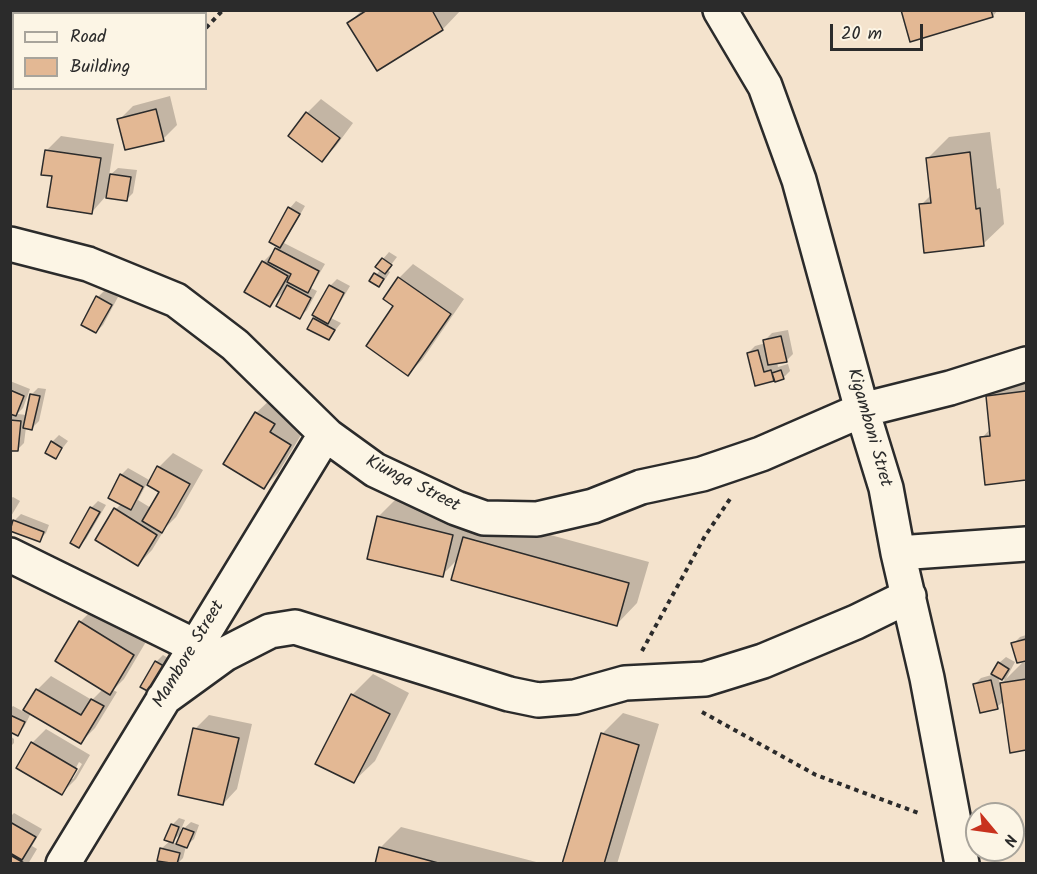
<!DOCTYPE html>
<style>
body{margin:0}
#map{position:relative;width:1037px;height:874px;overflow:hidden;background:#f4e3cd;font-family:Kalam,sans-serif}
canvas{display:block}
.frame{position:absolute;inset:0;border:12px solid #2b2b2b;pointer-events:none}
.legend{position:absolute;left:12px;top:12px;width:195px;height:78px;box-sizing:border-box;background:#fcf5e5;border:2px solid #a8a49b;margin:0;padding:8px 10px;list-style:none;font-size:18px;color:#2b2b2b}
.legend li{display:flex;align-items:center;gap:12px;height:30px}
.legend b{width:30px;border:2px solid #a8a49b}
.north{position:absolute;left:965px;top:802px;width:60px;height:60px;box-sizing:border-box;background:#fcf5e5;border:2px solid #a8a49b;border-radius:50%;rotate:119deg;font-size:16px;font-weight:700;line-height:24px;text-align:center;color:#2b2b2b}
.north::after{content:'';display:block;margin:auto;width:21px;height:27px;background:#c8321e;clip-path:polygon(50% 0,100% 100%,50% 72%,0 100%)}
.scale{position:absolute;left:830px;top:24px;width:93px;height:27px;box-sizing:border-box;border:3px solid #2b2b2b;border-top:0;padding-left:8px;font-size:18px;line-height:21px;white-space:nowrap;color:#2b2b2b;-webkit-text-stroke:4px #fcf5e5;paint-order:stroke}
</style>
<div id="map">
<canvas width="1037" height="874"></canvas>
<div class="frame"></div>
<ul class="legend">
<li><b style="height:8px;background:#fcf5e5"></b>Road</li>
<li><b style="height:16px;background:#e3b894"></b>Building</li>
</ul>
<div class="north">N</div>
<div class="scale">20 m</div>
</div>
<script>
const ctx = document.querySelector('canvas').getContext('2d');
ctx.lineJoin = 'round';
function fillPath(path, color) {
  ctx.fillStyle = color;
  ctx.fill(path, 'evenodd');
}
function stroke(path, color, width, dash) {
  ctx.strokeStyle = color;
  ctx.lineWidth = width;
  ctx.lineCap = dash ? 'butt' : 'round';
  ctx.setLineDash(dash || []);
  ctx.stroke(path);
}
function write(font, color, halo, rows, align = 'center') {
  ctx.font = font + ' Kalam,sans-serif';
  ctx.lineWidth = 4.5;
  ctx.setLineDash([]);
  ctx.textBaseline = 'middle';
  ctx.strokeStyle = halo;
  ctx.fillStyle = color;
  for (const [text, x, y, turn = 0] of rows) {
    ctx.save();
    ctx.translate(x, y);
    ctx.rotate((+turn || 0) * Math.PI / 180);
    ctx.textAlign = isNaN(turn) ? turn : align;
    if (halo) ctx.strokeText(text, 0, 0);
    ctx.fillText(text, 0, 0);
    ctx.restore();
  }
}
fillPath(new Path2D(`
 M362,10H461L443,29L377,69L349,23Z
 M903,10H998L993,16Z
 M170,96L177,125L163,139L119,120L133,106Z
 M321,99L353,123L336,146L322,160L307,113Z
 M990,132L997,189L1000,188L1004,224L983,244L921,205L932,194L928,158L949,137Z
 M61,136L114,144L109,176L118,168L137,170L133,193L126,200L106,196L92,212L53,175L47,150Z
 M296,201L305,206L284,243L325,264L311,288L317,291L307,310L300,317L287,288L270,305L263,262L279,246L290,208Z
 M389,252L397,257L387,270L390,272L386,278L379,285L372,280L381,269L383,259Z
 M413,264L464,299L422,360L408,374L395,306L399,278Z
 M337,279L350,286L331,318L341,323L329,338L314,319L330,286Z
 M105,290L118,297L103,325L96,332L83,324L98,297Z
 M788,330L793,354L786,361L777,362L778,367L788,364L790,371L783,378L756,384L748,353L755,346L766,343L765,340L772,333Z
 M1026,374V479L987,483L982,438L991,428L988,397L1008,376Z
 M10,381L30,389L23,408L17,414L27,415L31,395L38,388L46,389L39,421L32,428L26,427L24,443L17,450L10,449Z
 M271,399L288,409L283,418L304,430L278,473L264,487L226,463L256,413Z
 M59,435L68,441L55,458L52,442Z
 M173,453L203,470L176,517L166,527L152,550L138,565L116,509L122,503L121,475L128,468L151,481L159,467ZM147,483L161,491L151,508L138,500Z
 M399,496L473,514L468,533L485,517L649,562L637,603L617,624L458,559L442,575L378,517Z
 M13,497L20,501L10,518V499Z
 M98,501L106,505L86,539L79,546L91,508Z
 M21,514L49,525L46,533L39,540L14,521Z
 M94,608L147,640L124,679L113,690L117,692L95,728L81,742L31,713L24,727L17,734L10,731V709L13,706L24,712L37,690L51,676L92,700L103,689L80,622Z
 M1026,635V659L1018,662L1013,644L1020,637Z
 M163,655L175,662L162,687L156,662Z
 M1006,657L1015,662L1006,679L1022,663L1026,662V749L1011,751L1004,701L997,707L974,685L981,678L995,674L999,663ZM998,676L1005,680L1000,684Z
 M373,674L409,693L375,761L354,781L352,695Z
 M623,713L659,724L617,864H564L602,734Z
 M209,715L252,724L237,789L223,804L195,729Z
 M46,729L90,755L76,779L62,793L32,743ZM79,762L82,764L73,779H70Z
 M10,736L14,739V743L10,747Z
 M14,813L42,829L32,846L37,849L28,864H10V817Z
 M179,818L185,820L180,832L191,822L199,825L194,839L186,846L183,858L178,863L181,864H160L162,861L158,860L162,848L170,841L172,825ZM183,831L178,844L172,842Z
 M401,827L544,864H376L380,848Z`), '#0003');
const building = new Path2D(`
 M367,10H432L443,30L377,71L347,23Z
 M901,10H991L993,17L910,42Z
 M156,109L164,141L125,150L117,119Z
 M306,112L340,138L322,162L288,136Z
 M45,150L101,158L92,214L47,207L52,176L41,175Z
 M970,152L976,209L980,208L984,246L924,253L919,204L931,203L926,158Z
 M110,174L131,177L127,201L106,198Z
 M288,207L300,214L280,248L269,242Z
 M275,248L319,271L308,293L287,282L291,274L268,262Z
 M382,258L392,265L385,274L375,267Z
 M262,261L288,276L270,307L244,292Z
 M374,273L384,279L379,287L369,281Z
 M398,277L451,314L408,376L366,346L393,306L383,299Z
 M287,285L311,298L300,319L276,306Z
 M329,285L344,293L328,324L312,315Z
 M96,296L112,305L96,333L81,325Z
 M313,318L335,330L329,340L307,329Z
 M781,336L787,362L768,365L763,340Z
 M758,350L764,372L771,370L774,381L755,386L747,353Z
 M781,370L784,379L775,382L772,373Z
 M10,390L24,396L16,416L10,414Z
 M1026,391V480L985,485L980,437L990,436L986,396Z
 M30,394L40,396L32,430L23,428Z
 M255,412L275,424L270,432L291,445L264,489L223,464Z
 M10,420L21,421L18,451H10Z
 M51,441L62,448L56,459L45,453Z
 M157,466L190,484L162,533L142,521L159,492L147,485Z
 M120,474L143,487L131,510L108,498Z
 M90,507L100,512L79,548L70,543Z
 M114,508L157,535L138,566L95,540Z
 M377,516L453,535L443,577L367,559Z
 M13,520L44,532L40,542L10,531Z
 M463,537L629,583L617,626L451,580Z
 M79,621L134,655L110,695L55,661Z
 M1026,639V661L1017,663L1011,643Z
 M155,661L169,669L155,695L140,687Z
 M998,662L1009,669L1002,680L991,674Z
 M1026,679V750L1010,753L1000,683Z
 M991,680L998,709L980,713L973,684Z
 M36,689L81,715L91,699L104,706L81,744L23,710Z
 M351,694L390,714L354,783L315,764Z
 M10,715L25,722L18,736L10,732Z
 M193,728L239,738L223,805L178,795Z
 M601,733L639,745L604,864H562Z
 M31,742L77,769L62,795L16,768Z
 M10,822L36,837L22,860L10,853Z
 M171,824L179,827L173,843L164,840Z
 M183,828L194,832L187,848L176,844Z
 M379,847L442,864H375Z
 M160,848L180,853L177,864L157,861Z
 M10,855L24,863V864H10Z`);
fillPath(building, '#e3b894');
stroke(building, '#2b2b2b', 1.5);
const street = new Path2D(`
 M720,10L765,86L799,180L862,410L886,488L898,553L927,678L962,864
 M10,244L88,264L176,300L235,345L328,436L375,470L456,508L484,518L537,519L593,506L641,487L702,474L761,454L862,410L950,388L1026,364
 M898,553L1026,544
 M10,555L195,646
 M163,699L225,654L270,631L295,627L509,694L538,700L575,697L625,683L705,679L763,661L856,622L909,596
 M63,864L318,446`);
stroke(street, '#2b2b2b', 38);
stroke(new Path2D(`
 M134,10L137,14
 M206,28L223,10
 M642,651L705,536L730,499
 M702,712L816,775L921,814`), '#2b2b2b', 4, [4.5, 4.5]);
stroke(street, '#fcf5e5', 33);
write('18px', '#2b2b2b', '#fcf5e5', [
 ["Kigamboni Stret",868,428,74],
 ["Kiunga Street",412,485,27],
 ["Mambore Street",190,655,-59]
]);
</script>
